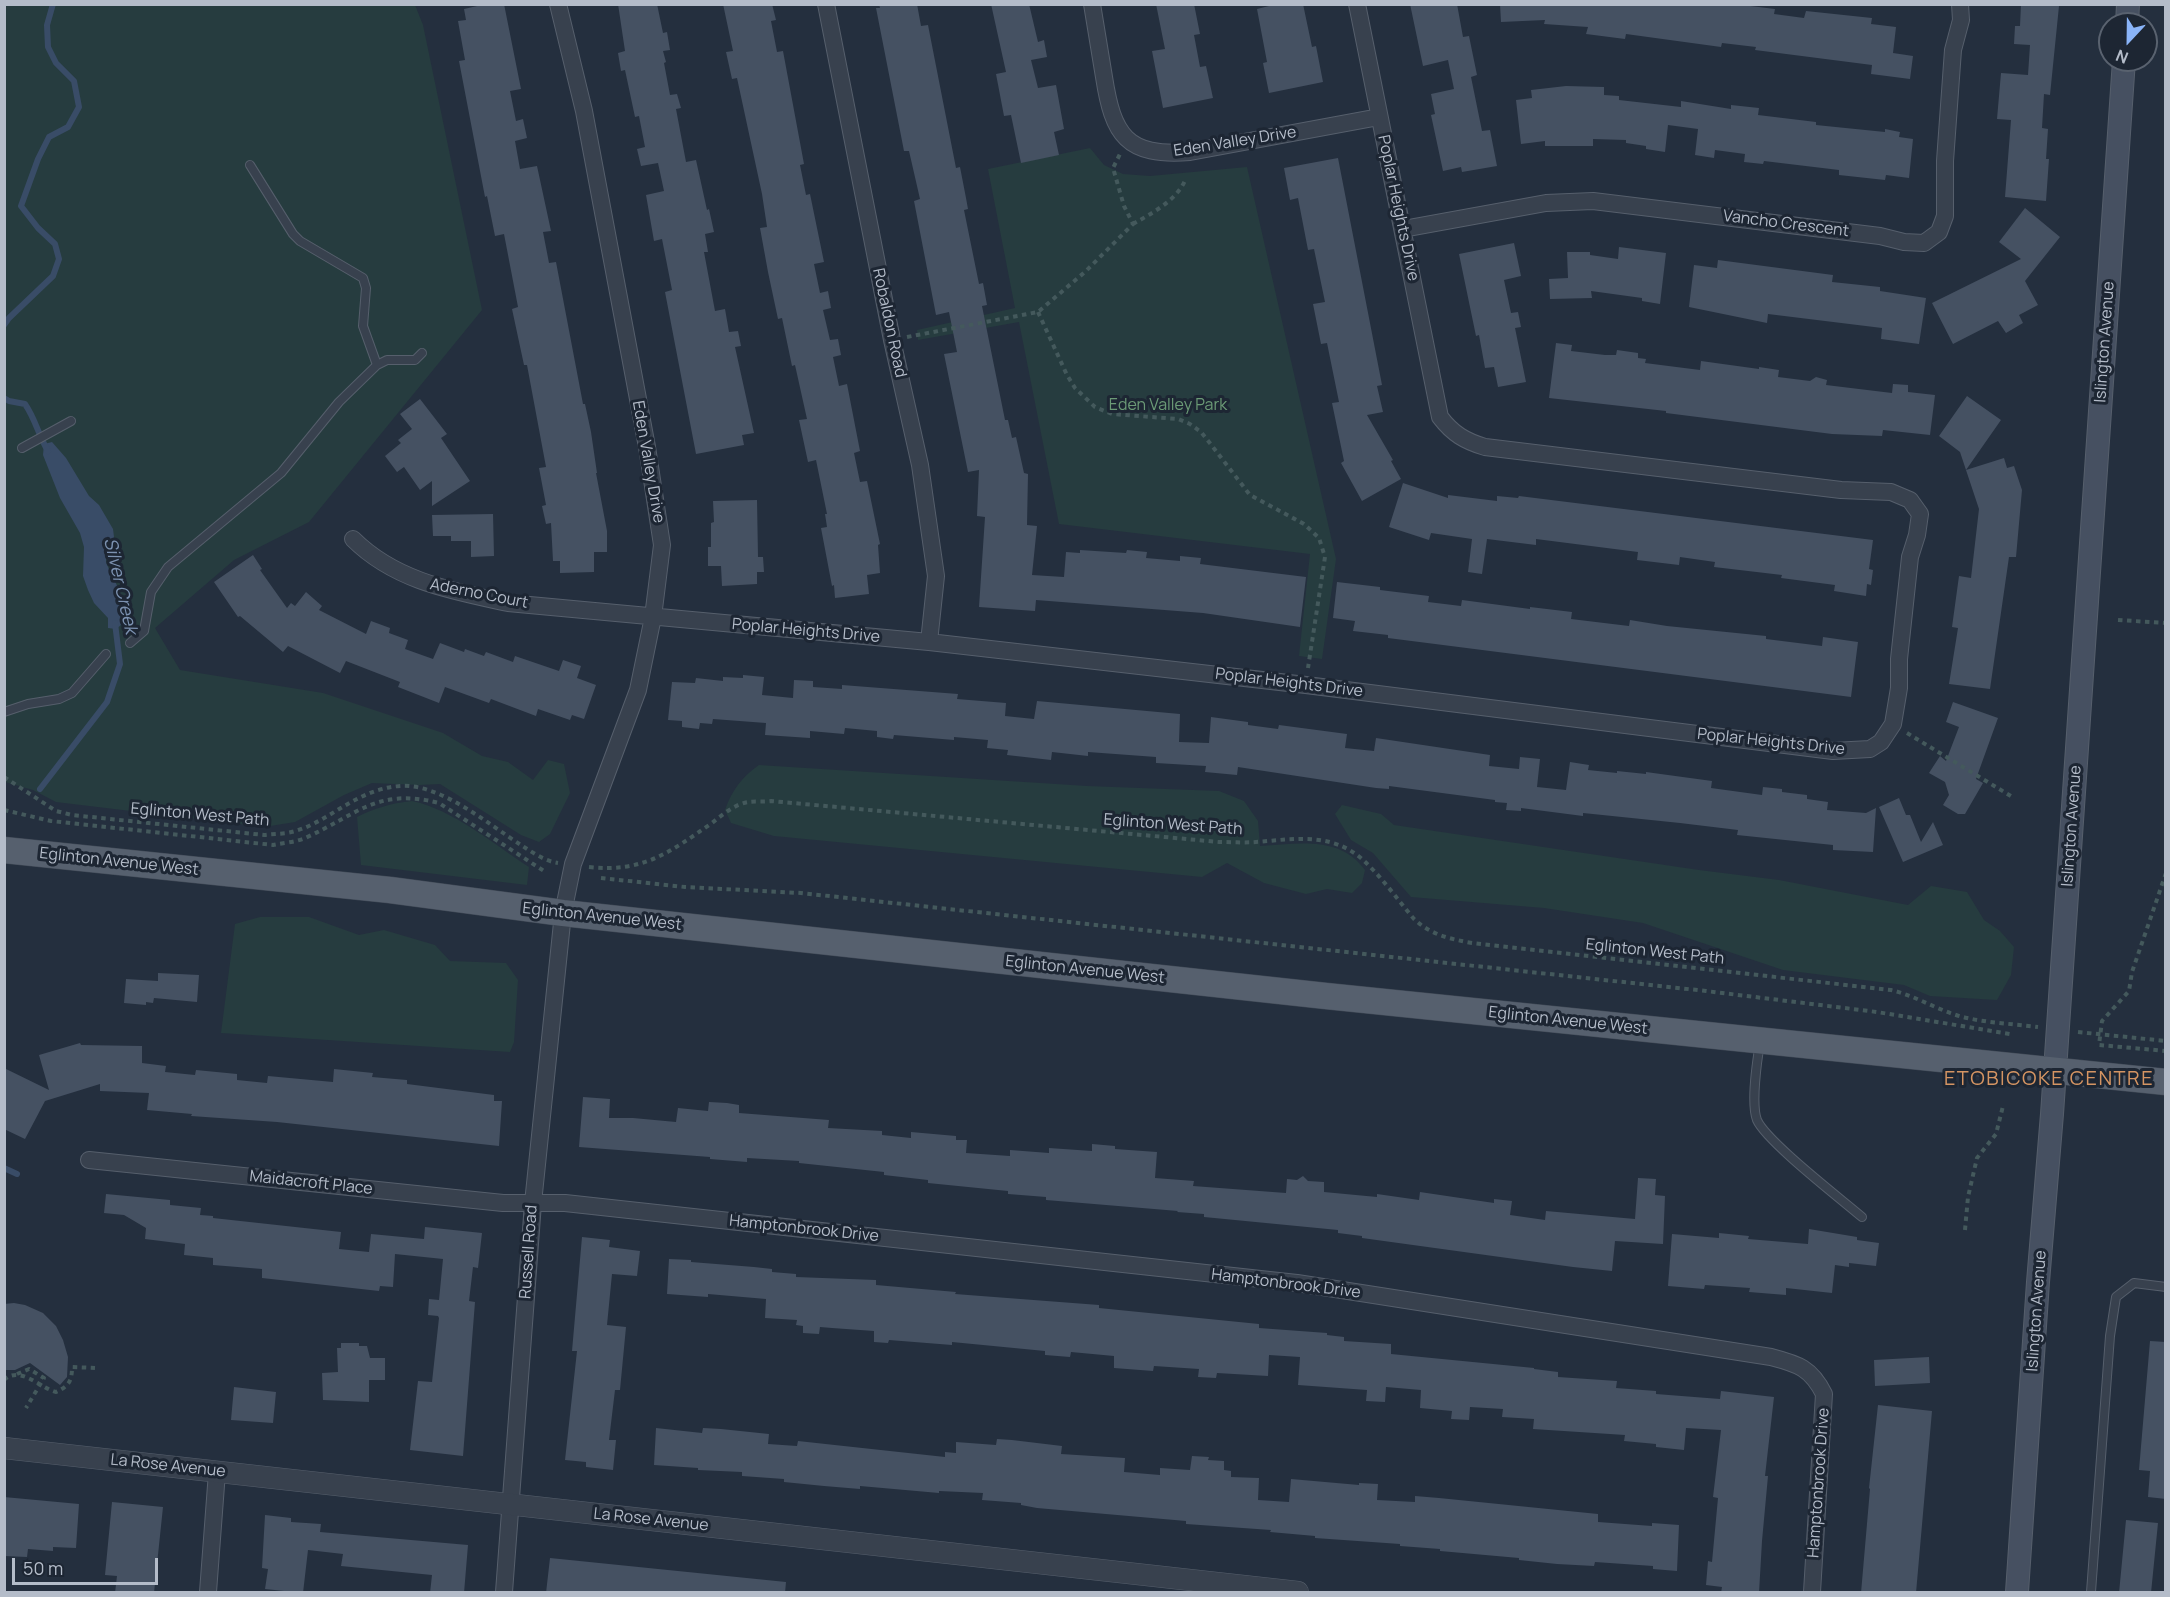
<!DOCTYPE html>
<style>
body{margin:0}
#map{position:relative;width:2170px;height:1597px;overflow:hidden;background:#242f3e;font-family:Manrope,sans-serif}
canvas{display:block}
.frame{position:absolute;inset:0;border:6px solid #b4bcc9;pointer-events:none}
.north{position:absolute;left:2098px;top:12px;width:60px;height:60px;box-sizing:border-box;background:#1d2633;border:2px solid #59626f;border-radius:50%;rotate:202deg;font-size:16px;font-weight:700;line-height:24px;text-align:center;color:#b4bcc9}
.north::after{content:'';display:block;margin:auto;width:21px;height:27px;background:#8ab4f8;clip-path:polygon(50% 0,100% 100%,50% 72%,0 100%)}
.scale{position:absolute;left:12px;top:1558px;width:146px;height:27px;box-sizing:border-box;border:3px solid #b4bcc9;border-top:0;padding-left:8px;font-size:18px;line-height:21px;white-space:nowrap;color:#b4bcc9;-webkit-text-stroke:4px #1d2633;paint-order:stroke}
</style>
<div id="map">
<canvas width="2170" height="1597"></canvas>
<div class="frame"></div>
<div class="north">N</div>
<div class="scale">50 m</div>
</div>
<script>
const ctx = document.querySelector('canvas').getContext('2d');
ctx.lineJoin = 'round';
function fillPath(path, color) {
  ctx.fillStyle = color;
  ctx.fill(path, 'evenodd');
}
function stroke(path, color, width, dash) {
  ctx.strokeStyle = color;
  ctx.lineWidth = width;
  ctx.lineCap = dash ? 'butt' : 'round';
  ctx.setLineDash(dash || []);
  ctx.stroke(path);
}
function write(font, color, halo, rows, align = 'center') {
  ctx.font = font + ' Manrope,sans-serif';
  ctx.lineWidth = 6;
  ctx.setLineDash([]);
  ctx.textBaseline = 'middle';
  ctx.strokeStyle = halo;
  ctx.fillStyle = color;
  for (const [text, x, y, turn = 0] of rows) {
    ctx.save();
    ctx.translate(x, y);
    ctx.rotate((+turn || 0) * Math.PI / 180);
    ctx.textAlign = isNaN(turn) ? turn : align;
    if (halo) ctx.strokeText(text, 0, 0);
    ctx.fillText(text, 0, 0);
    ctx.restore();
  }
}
fillPath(new Path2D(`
 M4,5H415L423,25L482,310L309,522L234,560L155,628L180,670L323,693L443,733L482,756L508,762L533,780L548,760L564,764L570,793L550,834L539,842L521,835L440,784L419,785L372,783L344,795L295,822L264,827L56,802L33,790L5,782Z
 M1090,148L1104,165L1123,174L1150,176L1247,167L1336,559L1322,659L1299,656L1310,554L1059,524L1019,322L918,340L917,330L1015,308L988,169Z
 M759,765L1087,786L1219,791L1244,801L1258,821L1260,846C1297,844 1340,835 1365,870L1362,883L1352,893L1327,889L1306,894L1264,883L1227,863L1202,877L774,836L731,823L725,810C732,790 742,777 759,765Z
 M412,801C452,809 495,845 529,867L527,885L361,865L357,817C375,808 392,803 412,801Z
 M1342,805L1381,814L1394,825L1699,870L1779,880L1908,905L1931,886L1967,892L1984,920L2000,931L2014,947L2011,975L1997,1000L1930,996L1904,985L1783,970L1643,923L1544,908L1411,897L1373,853L1351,840L1335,814Z
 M260,917H309L359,935L384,930L435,945L450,961L506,963L518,980L514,1042L510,1052L221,1033L235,924Z`), '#263c3f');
fillPath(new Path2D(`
 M52,442L66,458L89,496L99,505L113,529L114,537L106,555V562C112,579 139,616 116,629L108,628V618L94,603L88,590L83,576L84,547L80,533L60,498L43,455L44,444Z`), '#394c67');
stroke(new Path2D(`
 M4,325L9,318L53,276L59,259L55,244L38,228L21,206L38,159L49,137L68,127L79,107L74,81L56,63L48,47L47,25L53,4
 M4,398L9,401L25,404C36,420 38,435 48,451
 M40,789L107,702L120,664L115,623
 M4,1168L17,1174`), '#394c67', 6);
fillPath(new Path2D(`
 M486,4H504L521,89L510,91L516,121L523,119L527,138L515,141L520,169L537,166L551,231L543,232L549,263L556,262L583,404H585L591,432L597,473H596L607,531V552H594V572L560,573V561H553L551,523L546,524L542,506L546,505L539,468L546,467L527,365H524L512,309L518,307L504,234L495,236L487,196L485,197L459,61L465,60L458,21L466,20L464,9Z
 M618,4H657L663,33L667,32L670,50L663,51L666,62L664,63L670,95L677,94L681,108L676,109L686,162L696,160L707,210L709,209L714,232L705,234L708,252H704L715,311L725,309L729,332L738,331L741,346L735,347L754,433L742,435L744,445L696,454L665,292L672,290L662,239L654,241L646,195L664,191L658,163L641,166L637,149L645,147L639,116L635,117L625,70L621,71L618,53L625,51Z
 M723,4H772L776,20L771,21L777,52L783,51L804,164L800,165L806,195L810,194L824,262L814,264L820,293L828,291L831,308L823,310L830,340L838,339L841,355L833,357L839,386L847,384L860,451L854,453L860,482L867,481L880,544L878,545L880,573L867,575L869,594L835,598L834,585L832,586L821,528L827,527L825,514H827L816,460L808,462L799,420L807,419L795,365L792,366L782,318L778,319L768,272L760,228L767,227L762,194L737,78L732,79L726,52L733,51Z
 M879,4H917L921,26L928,25L956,168L960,167L966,198L968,209L964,210L979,284L983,283L987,305L982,306L1005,420H1008L1012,438L1016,437L1024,473L1028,474L1027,525L1037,526L1032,575L1064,577L1066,552L1080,553V550L1126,553L1127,550L1147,552L1146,558L1180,561V556L1201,558L1200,564L1306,577L1300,627L1203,613L1036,600L1035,611L979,607L985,517L977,516L979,470L968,472L944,354L957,352L949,312L936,315L914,201L920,199L909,151H904L876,8H880Z
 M991,4H1029L1038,42L1044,40L1047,57L1031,60L1038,88L1056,85L1064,129L1054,132L1059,155L1021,163L1011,115L1004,116L996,74L1006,72Z
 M1156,4H1194L1200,34L1194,35L1200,67L1206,66L1213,98L1163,108L1152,51L1165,49Z
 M1277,4H1303L1312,47L1316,46L1323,82L1269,93L1263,63L1267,62L1257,9Z
 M1410,4H1457L1463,37L1469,36L1477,75L1471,77L1482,131L1490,130L1497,166L1462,172L1461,167L1443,171L1431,115L1435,114L1431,94L1454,89L1448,60L1423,66Z
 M1500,4H1734L1775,9L1774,14L1804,18L1806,11L1872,18L1871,24L1896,27L1893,53L1913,56L1910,79L1871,74L1872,65L1755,50L1756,47L1722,43L1721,47L1626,34L1625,39L1586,34L1588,27L1544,24L1545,20L1501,22Z
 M2021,4L2059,6L2050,95L2044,94L2042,128L2048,129L2046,159H2049L2046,201L2005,197L2011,120L1997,119L2001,73L2028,75L2030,45L2014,44L2015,26H2020Z
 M1566,86L1604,87V95L1619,96V100L1681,107V101L1731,109V105L1759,108L1758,115L1816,122V125L1885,132V129L1900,132L1899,137L1913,139L1909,178L1886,175L1885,180L1839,175V170L1764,161L1763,164L1744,162L1745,154L1715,150L1714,158L1695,155L1698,129L1668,125L1665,152L1646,149V146L1626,143V140L1593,139V146H1545V141L1521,144L1516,100L1532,98L1531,90Z
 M1338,158L1382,385L1377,386L1383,412L1367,415L1393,460L1391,461L1401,479L1362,501L1341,463L1344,461L1332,403L1339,402L1327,343L1321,344L1313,304L1325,302L1314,249L1308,250L1298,198L1290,200L1284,168Z
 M2025,208L2060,237L2025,281L2038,305L2019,315L2023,323L2006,333L1998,321L1953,344L1932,303L2021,259L1999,242Z
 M1514,243L1521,276L1504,280L1511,313L1518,312L1521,327L1515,328L1526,382L1498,387L1494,367L1485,368L1479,335L1476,336L1459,254Z
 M1619,247L1666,253L1660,304L1642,301V298L1591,291L1592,298L1550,299L1549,279L1568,278L1567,252H1590V255L1618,259Z
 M1718,260L1833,275L1832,282L1880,287V291L1926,298L1919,344L1881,339L1882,328L1768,314L1767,323L1689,307L1694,265L1717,268Z
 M1556,343L1572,345L1571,351L1605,355H1616L1617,350L1638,353V358L1646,359L1645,363L1700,370L1701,361L1759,369V367L1779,370L1778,377L1810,381L1816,377L1827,380L1826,385L1892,393L1893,384L1908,385V392L1935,395L1930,435L1883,430L1882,436L1832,434L1666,413V411L1549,398Z
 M1967,396L2001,420L1966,470L1960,452L1939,436Z
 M420,399L447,434L441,438L470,481L432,506V481L420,490L404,467L397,472L385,456L401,443L398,440L412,429L400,414Z
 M2004,458L2007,468L2014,466L2022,490L2016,557H2009L1990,689L1949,684L1958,628L1952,627L1959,576L1971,578L1979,509L1966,470Z
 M1403,483L1448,498V495L1497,501V496L1518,498L1519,496L1873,540L1869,569L1873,570L1871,585L1867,584L1866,596L1834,591L1835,585L1781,578L1782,575L1714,567L1715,562L1680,557L1679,565L1637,560L1638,552L1536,539V545L1487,539L1482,574L1468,572L1472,539L1431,533L1429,540L1389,527Z
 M757,500L758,557H763L764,572H757V584L722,586L721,566H708V547H711V523L714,522L713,501Z
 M493,514L494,556L471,557V541H451V536H433L432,515Z
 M253,555L262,569L260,570L287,608L291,603L295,606L306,592L322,606L319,610L366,634L371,621L390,628L389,633L408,640L405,649L433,659L440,643L464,652L465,649L484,656L486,652L513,662L515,656L559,671L563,660L581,666L577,678L596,685L584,719L572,715L570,720L538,709L536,716L491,699L489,703L445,687L439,703L398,687L400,682L346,661L340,673L288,646L283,652L240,616L238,617L214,582Z
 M1337,582L1380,587V590L1429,596L1428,602L1461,606L1462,600L1530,609V607L1572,612L1571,619L1629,626L1630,620L1667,626L1766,636V639L1822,646L1823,637L1858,642L1851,697L1388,638V635L1353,631L1355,621L1333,618Z
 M743,675L764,677L762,695L793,698L794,680L813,681V687L842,689V685L958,694L957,699L1006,703L1005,716L1034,719L1037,701L1180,714L1179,742L1209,743L1211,717L1248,722V725L1278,729L1279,725L1347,734L1345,748L1374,751L1376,738L1490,755L1489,766L1519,769L1520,757L1540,759L1537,787L1566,790L1570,762L1589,765L1588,770L1617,773V771L1646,774V772L1712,781L1711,788L1762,795L1763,787L1782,789V792L1807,795V799L1828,802L1827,810L1866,813L1876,808L1873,852L1833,850V845L1737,835L1738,830L1680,823L1583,813V816L1521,808V811L1506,810L1507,803L1495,802V800L1389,786V789L1376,788L1238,767L1237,775L1205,772L1206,766L1156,763V757L1088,752V756L1052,752L1051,760L1007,755L1008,750L987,748L988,740L954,737V740L894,735L893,739L877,737V731L845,728L844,734L810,731V738L765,735L766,723L713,719L712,724L700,723L699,729L682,727V721L668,720L672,682L695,683L696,678L723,681V677L743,678Z
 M1953,702L1998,718L1976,779L1983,783L1965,814H1958L1943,805L1949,795L1945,782L1929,773L1940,756L1946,761L1959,727L1946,722Z
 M1899,798L1906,815H1910L1921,842L1933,822L1943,845L1903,862L1879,807Z
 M158,973L199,975L197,1002L154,998L153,1003L146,1002V1005L124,1003L126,979L158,981Z
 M80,1043L81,1045L142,1046V1063L166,1066L165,1072L195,1075L196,1070L237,1074V1080L267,1083L268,1076L333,1082L334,1069L373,1073L372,1077L407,1080V1084L494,1095V1101H502L499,1146L277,1122L191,1116L192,1114L147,1110L149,1093L100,1091V1084L45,1101L25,1139L4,1129V1068L49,1090L39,1055Z
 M583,1097L610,1099L609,1118H633L676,1122L678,1108L708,1111L709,1102L727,1103L739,1105V1113L829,1120L828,1128L882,1131V1135L911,1138V1132L956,1136V1140H967L966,1153L1010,1156V1150L1049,1153V1148L1092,1151V1144L1115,1146V1149L1157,1152L1155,1178L1194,1181L1193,1186L1286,1193L1287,1179L1297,1180L1303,1176L1308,1181L1324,1182V1192L1377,1197V1194L1419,1200L1420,1192L1494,1203V1199L1512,1201L1510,1215L1545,1220L1546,1211L1635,1219L1638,1178L1656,1179L1655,1195L1665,1196L1663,1244L1615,1241L1612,1271L1573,1267L1362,1238V1236L1338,1233V1230L1204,1217V1214L1177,1212L1178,1211L1046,1200V1197L1008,1194V1191L928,1183V1180L884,1175V1172L799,1163V1161L747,1158V1162L710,1159V1157L579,1147Z
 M106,1194L170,1200V1205L201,1208L200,1215L213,1216V1218L341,1232L339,1249L369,1252L371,1234L424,1239L425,1227L482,1233L478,1268L473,1267L469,1301L475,1302L463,1456L410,1450L418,1381L432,1382L439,1318L438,1316L428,1315L429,1299L439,1300L443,1259L395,1254L393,1287L380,1286L379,1291L262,1278V1269L213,1265V1258L184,1255L185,1244L145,1239L146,1228L124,1215L104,1213Z
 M1809,1229L1857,1237V1240L1879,1243L1876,1266L1849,1263V1267L1835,1265L1832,1293L1786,1288V1295L1749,1292L1750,1288L1705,1285L1704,1289L1668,1286L1672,1234L1719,1238V1233L1749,1236L1748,1239L1808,1244Z
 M582,1237L610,1240L609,1247L640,1251L637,1276L612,1274L607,1325L626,1327L620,1390H615L609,1440H616L613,1470L586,1467V1462L565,1460L577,1351H572Z
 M669,1259L691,1260V1262L754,1267L772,1269V1272L796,1274V1277L876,1280V1285L956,1292L955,1294L1099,1305V1308L1259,1324V1328L1327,1333V1335L1344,1337V1341L1391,1344V1354L1534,1368V1369L1558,1372V1377L1617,1381L1616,1388L1656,1391V1394L1720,1399L1721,1391L1774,1397L1765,1476H1768L1762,1541L1759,1593H1721L1722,1587L1706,1585L1708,1561L1712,1562L1718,1498L1713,1497L1721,1430L1686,1428L1684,1450L1656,1447V1444L1624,1441L1625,1435L1533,1429L1534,1419L1502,1417L1503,1409L1470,1407L1469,1420L1451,1419L1452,1411L1420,1408L1421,1390L1386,1387L1385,1402L1366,1401L1367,1390L1298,1385L1300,1357L1269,1355L1268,1376L1217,1373L1216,1378L1198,1377L1199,1369L1154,1366L1153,1371L1114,1368V1356L1071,1352L1070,1357L1045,1355V1351L952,1342V1345L889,1340L888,1343L874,1342V1331L832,1328L820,1327L819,1334L803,1333V1326L796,1325L797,1320L765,1318L766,1299L708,1294V1297L667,1294Z
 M14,1303L25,1305L43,1313L56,1326L63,1340L68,1357L67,1377L60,1385L30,1363L15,1370H4V1304Z
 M2150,1341L2166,1342V1499L2148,1497L2150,1471L2139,1470Z
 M341,1343H359V1346H367L370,1358H385V1380H369V1402L323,1400L322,1373L338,1372L337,1348H341Z
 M1929,1357L1930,1383L1875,1386L1874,1360Z
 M234,1387L276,1392L273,1423L231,1420Z
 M1878,1405L1932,1411L1916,1593H1861L1870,1489L1869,1488Z
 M656,1428L702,1433L703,1428L721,1429L769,1434L768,1444L797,1446L798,1441L945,1457V1452L956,1453V1442L996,1445L997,1439L1012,1440L1062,1446L1061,1454L1125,1458L1124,1472L1160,1475V1468L1190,1470L1192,1456L1209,1457L1208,1460L1224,1461V1470L1231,1471V1477L1259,1478L1258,1500L1289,1502L1291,1479L1359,1485V1483L1378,1484L1377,1500L1415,1502V1496L1439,1498L1598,1514V1522L1652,1526V1523L1679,1525L1677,1571L1653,1569V1566L1595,1562L1594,1566L1557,1564L1519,1560V1558L1440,1551V1549L1400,1546V1544L1315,1538V1536L1270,1532L1271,1530L1186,1524V1521L1037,1508L1021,1505V1503L982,1500L983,1493L939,1491V1493L860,1486V1489L824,1486L784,1482V1479L742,1476V1472L698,1470V1468L654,1465Z
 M4,1497L79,1504L76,1548L53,1547V1551L28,1549L27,1557L4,1556Z
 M112,1502L163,1507L154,1593H115L117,1576L105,1575Z
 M265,1515L291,1518V1522L321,1524L320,1532L468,1545L464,1593H430L432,1575L341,1566L343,1554L308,1550L303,1593L265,1589L268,1569L262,1568Z
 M2126,1520L2158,1523L2151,1593H2119Z
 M550,1558L786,1582L785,1593H546Z`), '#455162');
const service = new Path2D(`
 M250,165L293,234L300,241L363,278L366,288L363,326L377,365
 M22,448L71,421
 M130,643L144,631L151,592L168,567L281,473L339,402L377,365L387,360H415L422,353
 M4,712L28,704L59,699L72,693L106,654
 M1760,1043C1757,1061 1751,1104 1757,1120C1766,1141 1841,1199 1862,1217
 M2091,1592L2110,1336L2116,1297L2134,1283L2166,1287`);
const minor = new Path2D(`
 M826,4L892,340L920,465L936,576L929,642
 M1092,4C1096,29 1100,53 1104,77C1113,135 1126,157 1190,152L1379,117
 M1403,229L1546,203L1593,201L1880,236L1904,242L1924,243L1939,232L1945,216V161L1953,50L1961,20L1960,4
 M353,539C395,581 452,591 508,603L929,642L1306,685L1833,751L1870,749L1881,742L1893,724L1899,688V659L1910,557L1917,535L1920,514L1910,500L1891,492L1841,490L1485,447C1465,441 1453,434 1440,417L1357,4
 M89,1160L503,1203H565L1297,1283L1771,1357C1798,1364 1811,1368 1824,1394L1812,1592
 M208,1592L217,1472
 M504,1592L533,1203L563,913L573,864L638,690L653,617L662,545L647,447L584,111L558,4`);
const tertiary = new Path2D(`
 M4,1448L1298,1592`);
const secondary = new Path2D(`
 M2127,24L2128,4
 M2017,1592L2038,1282L2052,1114L2124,60`);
const primary = new Path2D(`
 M4,850L390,890L563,913L1326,996L2166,1082`);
stroke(service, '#565f6c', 10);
stroke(minor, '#565f6c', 18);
stroke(tertiary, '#565f6c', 22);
stroke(secondary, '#565f6c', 24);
stroke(primary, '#414a57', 27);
stroke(new Path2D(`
 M1133,224C1152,213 1178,200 1186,178
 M1038,312L1067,375L1075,388L1095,407L1112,414L1178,419L1190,424L1201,432L1209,442L1250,495L1304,524L1319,538L1325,557L1308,668
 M907,337L1038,312L1086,271L1133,224L1124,206L1113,168L1120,154
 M2118,620L2166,623
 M1907,733L2014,798
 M4,777L56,811L72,815L264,835C271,834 279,834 287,833C326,826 354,789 400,786C440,783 488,824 521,845C532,852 544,861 558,863
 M4,810L51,821L273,845C283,843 296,842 305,838C357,815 377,787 439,803L544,871
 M589,867C643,873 670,852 712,823C722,815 735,804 748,802C755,801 763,802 771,801L1219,842C1231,842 1244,843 1256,842C1294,839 1331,832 1362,859C1381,876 1398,900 1414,919C1431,935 1450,939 1472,943L1891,990C1917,996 1940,1012 1967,1018C1990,1023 2014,1024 2038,1027
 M2166,873L2132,972L2129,991L2102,1021L2099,1045L2166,1051
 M601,878L685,887L801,893L1706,991L1877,1012L2010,1034
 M2078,1032L2166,1041
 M1965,1230L1968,1197L1977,1158L1996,1134L2003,1106
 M17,1374L29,1369L44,1378L26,1408
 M4,1380C20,1365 40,1388 56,1392C69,1386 72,1381 72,1367L95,1368`), '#44595c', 4, [4.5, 4.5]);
stroke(service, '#38414e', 8);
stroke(minor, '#38414e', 16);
stroke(tertiary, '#38414e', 21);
stroke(secondary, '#465061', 22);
stroke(primary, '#56606e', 26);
write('16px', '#b4bcc9', '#1d2633', [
 ["Eden Valley Drive",1235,142,-9],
 ["Poplar Heights Drive",1398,208,78],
 ["Vancho Crescent",1786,224,7],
 ["Robaldon Road",889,323,78],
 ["Islington Avenue",2105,342,-86],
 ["Eden Valley Drive",648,462,80],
 ["Aderno Court",479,594,11],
 ["Poplar Heights Drive",806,631,5],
 ["Poplar Heights Drive",1289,683,7],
 ["Poplar Heights Drive",1771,742,6],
 ["Eglinton West Path",200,815,5],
 ["Eglinton West Path",1173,825,4],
 ["Islington Avenue",2072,826,-86],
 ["Eglinton Avenue West",119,862,6],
 ["Eglinton Avenue West",602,917,6],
 ["Eglinton West Path",1655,952,6],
 ["Eglinton Avenue West",1085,970,6],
 ["Eglinton Avenue West",1568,1021,6],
 ["Maidacroft Place",311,1183,6],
 ["Hamptonbrook Drive",804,1229,6],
 ["Russell Road",529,1252,-86],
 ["Hamptonbrook Drive",1286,1284,7],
 ["Islington Avenue",2037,1311,-86],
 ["La Rose Avenue",168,1466,6],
 ["Hamptonbrook Drive",1819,1483,-86],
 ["La Rose Avenue",651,1520,6]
]);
write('16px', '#6b9a76', '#1d2633', [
 ["Eden Valley Park",1168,406]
]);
write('italic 18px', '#7c92b1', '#1d2633', [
 ["Silver Creek",120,586,77]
]);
ctx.letterSpacing = '1.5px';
write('20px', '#d59563', '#1d2633', [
 ["ETOBICOKE CENTRE",2049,1079]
]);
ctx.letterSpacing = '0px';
</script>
